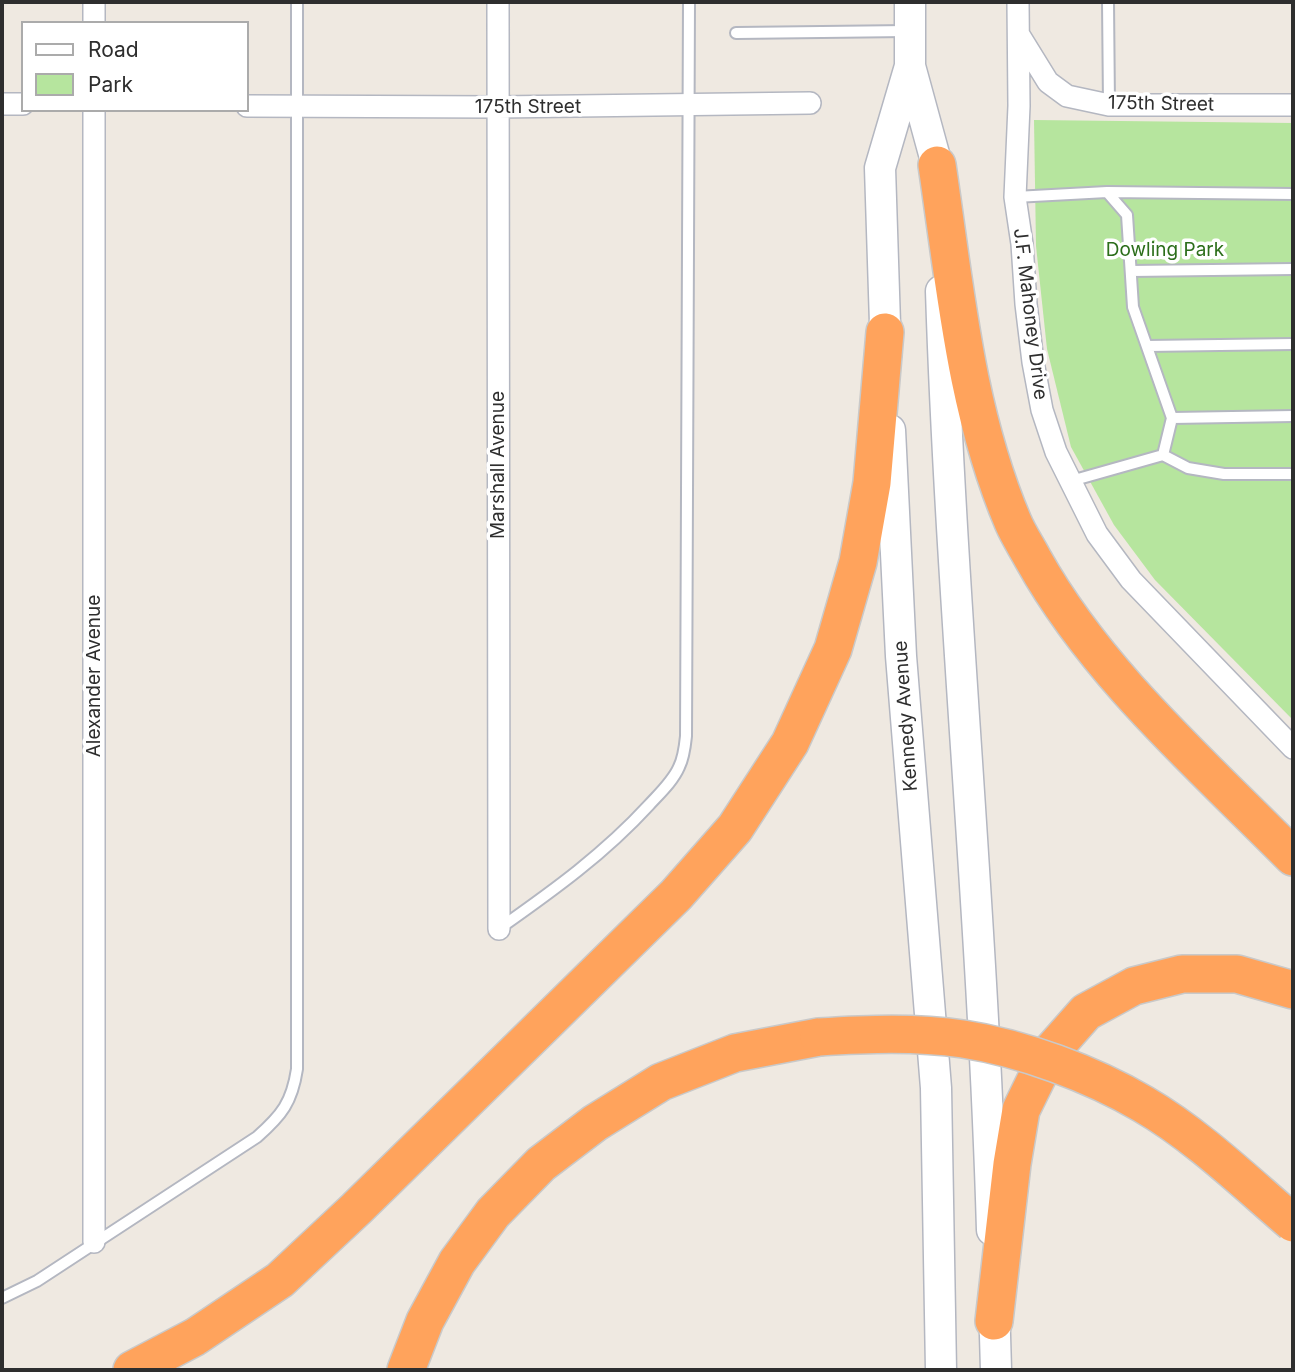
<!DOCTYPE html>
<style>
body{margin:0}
#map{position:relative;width:1295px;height:1372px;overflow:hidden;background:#efe9e1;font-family:Inter,sans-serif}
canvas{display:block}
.frame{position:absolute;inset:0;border:4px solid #2e2e2e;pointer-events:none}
.legend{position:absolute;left:21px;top:21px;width:228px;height:91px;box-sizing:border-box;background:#fff;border:2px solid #ababab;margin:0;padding:9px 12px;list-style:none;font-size:21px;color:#2e2e2e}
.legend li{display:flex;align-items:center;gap:14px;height:35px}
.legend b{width:35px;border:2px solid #ababab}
</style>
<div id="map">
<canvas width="1295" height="1372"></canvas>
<div class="frame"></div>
<ul class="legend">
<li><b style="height:9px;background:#fff"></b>Road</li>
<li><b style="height:19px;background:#b6e59e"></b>Park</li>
</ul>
</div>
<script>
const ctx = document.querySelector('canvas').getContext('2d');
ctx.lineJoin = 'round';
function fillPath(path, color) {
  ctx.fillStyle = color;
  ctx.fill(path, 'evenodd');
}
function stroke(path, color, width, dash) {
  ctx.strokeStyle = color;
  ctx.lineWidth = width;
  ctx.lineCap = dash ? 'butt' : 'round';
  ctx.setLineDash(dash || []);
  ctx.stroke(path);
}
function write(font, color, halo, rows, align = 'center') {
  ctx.font = font + ' Inter,sans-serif';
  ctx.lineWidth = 7;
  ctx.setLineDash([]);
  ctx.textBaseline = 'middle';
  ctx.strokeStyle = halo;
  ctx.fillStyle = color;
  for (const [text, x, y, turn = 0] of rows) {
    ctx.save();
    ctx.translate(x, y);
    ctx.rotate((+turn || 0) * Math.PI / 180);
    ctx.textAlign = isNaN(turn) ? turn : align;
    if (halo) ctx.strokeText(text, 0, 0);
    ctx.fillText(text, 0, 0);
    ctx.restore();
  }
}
fillPath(new Path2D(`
 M1034,120L1293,123V720L1155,580L1114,525L1071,447L1047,349L1036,246Z`), '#b6e59e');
const lane = new Path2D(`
 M1108,2L1109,105
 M736,33L908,31
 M1107,192L1293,194
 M1015,197L1107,192L1127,215L1133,307L1172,418L1163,455L1071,481
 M1131,271L1293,269
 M1147,346L1293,344
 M1172,418L1293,416
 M1163,455L1188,468L1224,474H1293
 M500,928C554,890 604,854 649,805C660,793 673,781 679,767C684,757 685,746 686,736L689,2
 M2,1298L37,1281L257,1137C282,1115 292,1102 297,1069V2`);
const street = new Path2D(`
 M498,2L499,929
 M1018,2L1019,106L1015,197L1022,244L1026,304L1033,362L1042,410L1056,452L1097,534L1131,580L1293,748
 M94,23V2
 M1019,35L1048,82L1067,96L1109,105H1293
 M2,104H23
 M247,106L498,107L810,103
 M94,110V1242`);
const secondary = new Path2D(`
 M910,2V66L937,165L938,189
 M941,291C951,604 983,916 992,1230
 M886,355L880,168L910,66
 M890,430L901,656L936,1088L941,1370
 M994,1301L996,1370`);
const highway = new Path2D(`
 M937,165C955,285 965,409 1013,522C1018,534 1026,546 1033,559C1097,674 1201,764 1293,857
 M994,1321L1012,1164L1021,1110L1048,1055L1086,1012L1134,986L1182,974H1237L1293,990
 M132,1370L195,1337L280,1280L356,1209L676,895L735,828L790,743L833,649L858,562L872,483L885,332
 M406,1370L425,1321L457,1262L493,1213L541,1164L595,1123L661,1082L735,1053L819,1037`);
stroke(lane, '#b4b7c1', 14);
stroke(street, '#b4b7c1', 24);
stroke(secondary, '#b4b7c1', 33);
stroke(highway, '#c9c9c9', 40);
stroke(lane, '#fff', 10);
stroke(street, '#fff', 21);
stroke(secondary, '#fff', 30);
stroke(highway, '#ffa35c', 37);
const highwayBridge = new Path2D(`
 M819,1037C867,1034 916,1032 963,1039C1022,1048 1092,1074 1143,1104C1198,1136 1245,1182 1293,1223`);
stroke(highwayBridge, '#c9c9c9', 40, []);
stroke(highwayBridge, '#ffa35c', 37);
write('19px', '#2e2e2e', '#fff', [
 ["175th Street",1161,104,1],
 ["175th Street",528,107],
 ["J.F. Mahoney Drive",1030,314,83],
 ["Marshall Avenue",498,465,-90],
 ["Alexander Avenue",94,676,-90],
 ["Kennedy Avenue",906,716,-94]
]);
write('19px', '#2c6e1b', '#fff', [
 ["Dowling Park",1165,250]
]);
</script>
